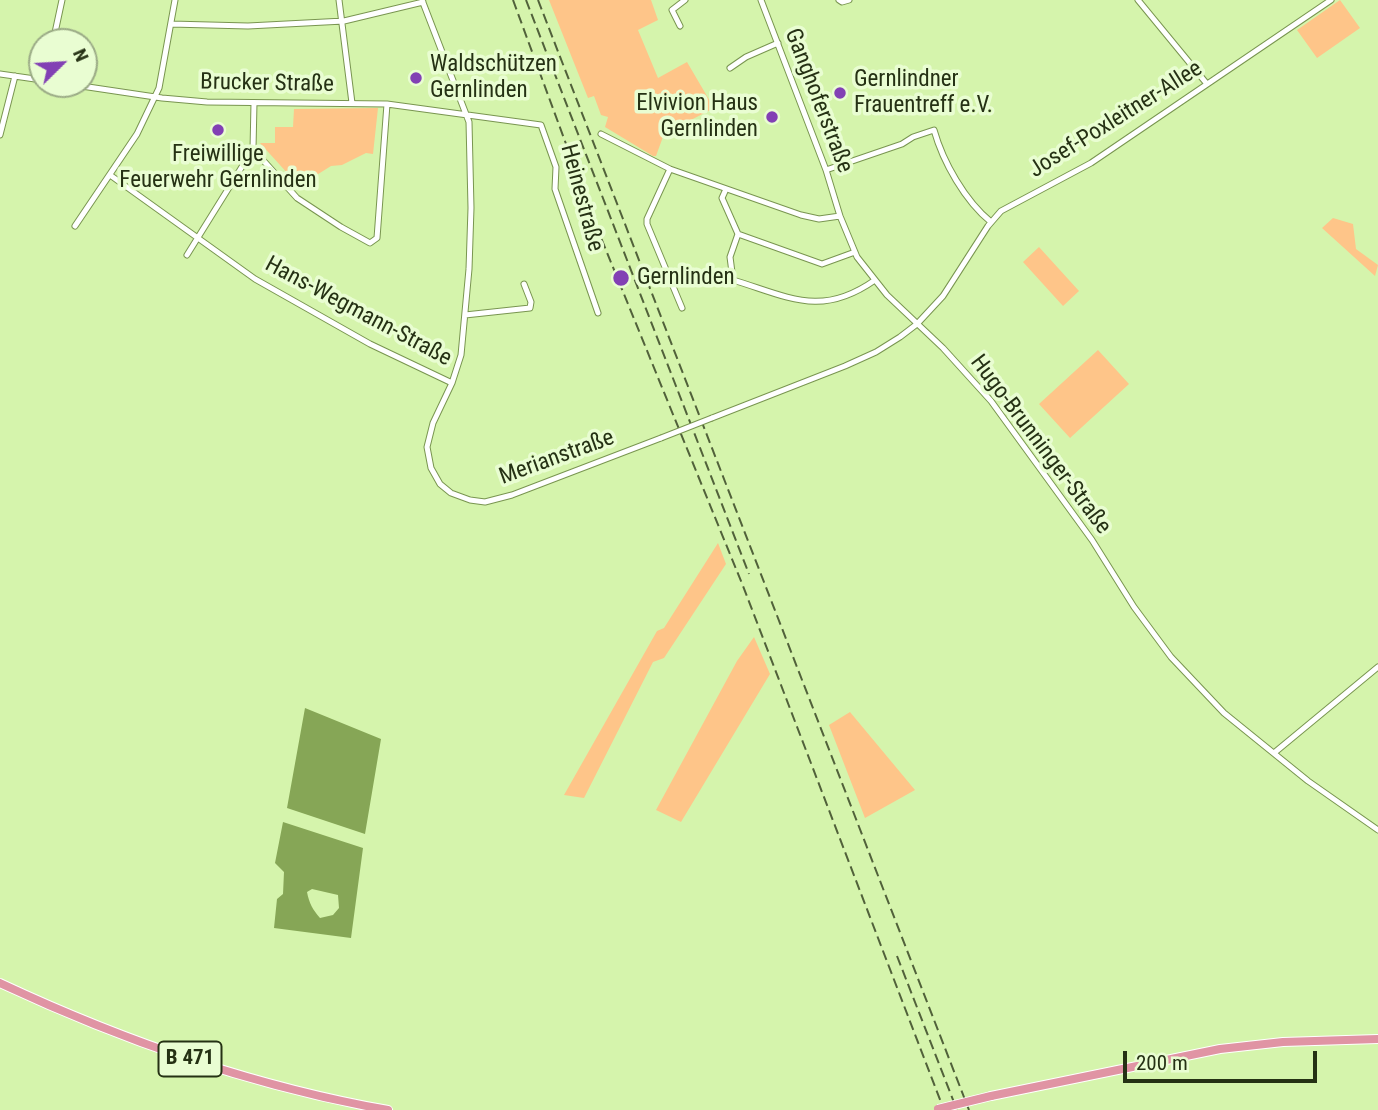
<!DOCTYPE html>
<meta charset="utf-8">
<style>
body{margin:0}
#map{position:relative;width:1378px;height:1110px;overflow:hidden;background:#d5f4ac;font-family:"Roboto Condensed",sans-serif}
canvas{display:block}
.north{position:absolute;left:28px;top:28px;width:70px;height:70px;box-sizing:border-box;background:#e9fdd2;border:2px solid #9bab86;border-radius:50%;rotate:66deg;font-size:19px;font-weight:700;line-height:28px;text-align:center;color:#253114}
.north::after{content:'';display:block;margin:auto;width:24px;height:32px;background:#8240b4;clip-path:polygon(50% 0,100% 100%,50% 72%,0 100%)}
.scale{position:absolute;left:1123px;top:1051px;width:194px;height:32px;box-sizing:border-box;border:4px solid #253114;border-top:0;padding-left:9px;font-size:21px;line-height:24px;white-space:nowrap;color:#253114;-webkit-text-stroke:5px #e9fdd2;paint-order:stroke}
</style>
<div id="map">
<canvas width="1378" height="1110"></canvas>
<div class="north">N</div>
<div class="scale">200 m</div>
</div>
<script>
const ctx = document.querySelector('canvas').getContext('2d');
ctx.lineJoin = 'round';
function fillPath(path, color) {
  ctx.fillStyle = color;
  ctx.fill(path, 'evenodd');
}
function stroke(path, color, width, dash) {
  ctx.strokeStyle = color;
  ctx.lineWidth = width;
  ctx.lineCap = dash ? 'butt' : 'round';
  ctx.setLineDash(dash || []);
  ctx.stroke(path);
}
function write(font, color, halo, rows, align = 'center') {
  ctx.font = font + ' "Roboto Condensed",sans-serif';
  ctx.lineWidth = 7;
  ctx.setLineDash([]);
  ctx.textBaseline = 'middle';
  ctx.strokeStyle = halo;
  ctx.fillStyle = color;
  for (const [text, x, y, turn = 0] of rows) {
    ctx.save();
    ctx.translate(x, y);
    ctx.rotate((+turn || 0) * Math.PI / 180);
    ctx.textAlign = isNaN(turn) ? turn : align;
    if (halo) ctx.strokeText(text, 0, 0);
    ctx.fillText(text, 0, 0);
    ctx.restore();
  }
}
fillPath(new Path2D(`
 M549,0H651L658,20L638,30L658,78L687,62L714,108L664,134L656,156H653L605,127L608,117L601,115L594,96L588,98Z
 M1340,0L1360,28L1317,58L1297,30Z
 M378,108L373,154L366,153L342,165L331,166L299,186L260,143H275V127H293L294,109Z
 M1333,218L1353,224L1356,249L1378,265L1375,276L1322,228Z
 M1039,247L1079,291L1063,306L1023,262Z
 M1098,350L1129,384L1070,438L1039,404Z
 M718,543L726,564L664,658L653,662L584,798L564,795L657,631L664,628Z
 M754,637L770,674L681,822L656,810L737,661Z
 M850,712L915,790L865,818L829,725Z`), '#fec589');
fillPath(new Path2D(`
 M305,708L381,739L365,834L287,808Z
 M283,822L363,848L351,938L274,928L277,899L283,894L284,872L275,863ZM312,889L338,895L339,908L333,915L320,918C313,910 309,903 307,892Z`), '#86a656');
const minor = new Path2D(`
 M339,0L352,103
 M422,0L469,122L471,208L469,269L461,355L452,383L433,423L427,447L431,468L440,484L451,493L470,500L485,502L512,495L661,438
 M761,0L826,170L840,216L857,257L887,295L943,348L991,401L1092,540L1134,607L1171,657L1224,713L1308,781L1378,830
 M839,0L842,2L849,0
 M1138,0L1207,84
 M171,24L248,26L344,21L423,2
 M680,26L672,10L685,0
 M53,42L62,0
 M730,68L746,57L778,43
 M0,74L42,80
 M68,84L162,98L207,102L387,104L541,125L556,167L555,189L598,313
 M601,134L670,169L801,215L819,219L840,216
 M0,135L15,76
 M253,149L297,198L341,227L370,243L377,238L387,104
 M670,169L647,219V224L682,308
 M826,170L902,144L913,137L934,130C943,162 965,201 991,222
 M110,175L255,279L370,344L452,383
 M726,189L722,198L738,234L822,264L855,252
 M75,226L137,134L159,88L175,0
 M738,234L730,257L733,280C789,297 821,318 875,280
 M187,255L253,149L254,103
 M465,315L530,308L531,302L524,284
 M712,418L845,366L876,352L900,337L917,324L943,296L988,226L1001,211L1091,163L1331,0
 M1274,753L1378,667`);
const trunk = new Path2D(`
 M0,983C124,1041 253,1086 388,1110
 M991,1096L1220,1049L1283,1042L1378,1039`);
stroke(minor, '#799550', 7);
stroke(trunk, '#fff', 10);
stroke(minor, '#fff', 5);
stroke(trunk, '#e094a4', 8);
stroke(new Path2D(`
 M513,0L597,228L743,586L944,1110
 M526,0L749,574
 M538,0L969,1110
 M897,956L957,1110`), '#51613a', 2, [10, 5]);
const minorBridge = new Path2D(`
 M661,438L712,418`);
const trunkBridge = new Path2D(`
 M938,1109L991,1096`);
stroke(minorBridge, '#799550', 7, []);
stroke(trunkBridge, '#fff', 10, []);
stroke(minorBridge, '#fff', 5);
stroke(trunkBridge, '#e094a4', 8);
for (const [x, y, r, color] of [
 [416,78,7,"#8240b4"],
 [840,93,7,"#8240b4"],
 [772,117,7,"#8240b4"],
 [218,130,7,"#8240b4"],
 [621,278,9,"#8240b4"]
]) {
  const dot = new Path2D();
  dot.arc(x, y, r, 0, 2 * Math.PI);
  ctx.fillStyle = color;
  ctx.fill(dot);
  stroke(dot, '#e9fdd2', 2.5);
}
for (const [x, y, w] of [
 [190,1059,63]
]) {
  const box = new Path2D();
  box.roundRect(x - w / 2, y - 17.5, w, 35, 5);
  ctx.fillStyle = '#e9fdd2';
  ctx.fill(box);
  stroke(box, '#253114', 2);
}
write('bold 21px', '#253114', null, [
 ["B 471",190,1059]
]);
write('23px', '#253114', '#e9fdd2', [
 ["Waldschützen",430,65],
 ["Gernlinden",430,91],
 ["Gernlindner",854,80],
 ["Frauentreff e.V.",854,106],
 ["Elvivion Haus",758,104,"right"],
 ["Gernlinden",758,130,"right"],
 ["Freiwillige",218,155,"center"],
 ["Feuerwehr Gernlinden",218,181,"center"],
 ["Gernlinden",637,278]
], 'left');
write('23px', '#253114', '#e9fdd2', [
 ["Brucker Straße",267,84,1],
 ["Ganghoferstraße",818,101,69],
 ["Josef-Poxleitner-Allee",1116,120,-32],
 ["Heinestraße",581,198,75],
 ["Hans-Wegmann-Straße",358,312,28],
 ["Hugo-Brunninger-Straße",1040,445,53],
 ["Merianstraße",557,458,-20]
]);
</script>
